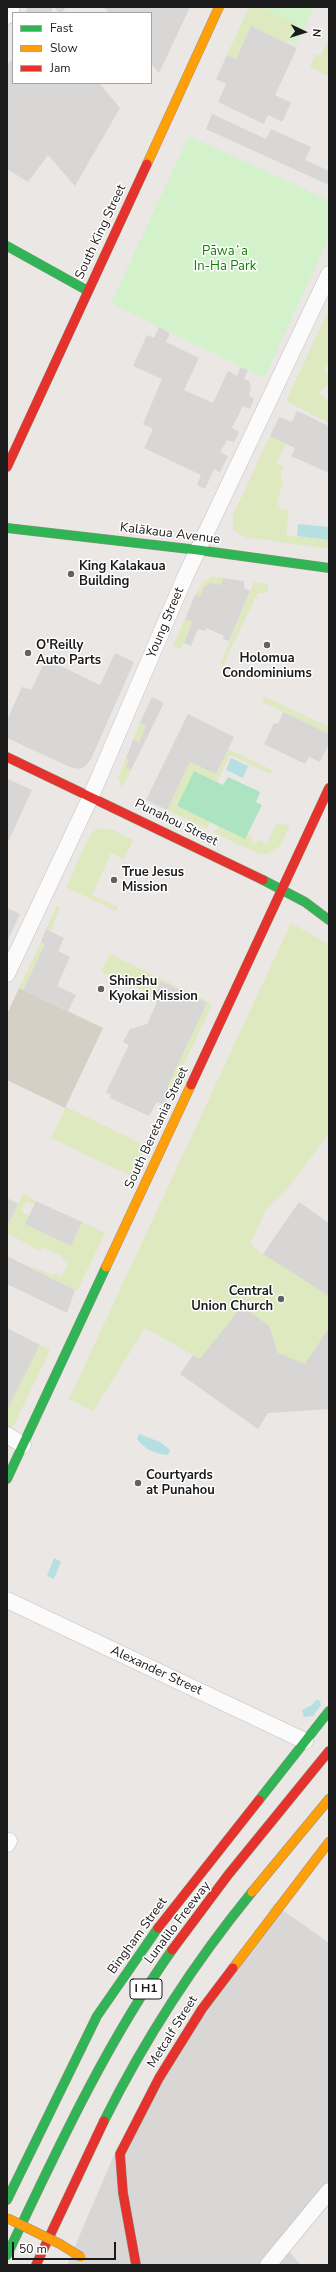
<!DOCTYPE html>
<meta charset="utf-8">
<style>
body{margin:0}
#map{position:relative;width:336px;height:2272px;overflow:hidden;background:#eae7e4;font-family:"Nunito Sans",sans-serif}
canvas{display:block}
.frame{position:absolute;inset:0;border:8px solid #1b1b1b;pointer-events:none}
.legend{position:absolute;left:12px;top:12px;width:140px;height:72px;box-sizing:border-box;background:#fff;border:1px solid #a4a4a4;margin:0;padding:5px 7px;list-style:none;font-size:12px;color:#1b1b1b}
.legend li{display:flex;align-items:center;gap:8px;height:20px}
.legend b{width:20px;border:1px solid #a4a4a4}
.north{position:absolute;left:284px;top:12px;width:40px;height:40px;-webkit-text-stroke:3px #fff;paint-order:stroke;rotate:94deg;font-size:11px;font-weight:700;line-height:16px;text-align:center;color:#1b1b1b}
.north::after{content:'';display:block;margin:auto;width:14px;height:18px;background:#1b1b1b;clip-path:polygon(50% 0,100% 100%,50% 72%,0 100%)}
.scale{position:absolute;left:12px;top:2242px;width:104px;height:18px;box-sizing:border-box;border:2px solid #1b1b1b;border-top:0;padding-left:5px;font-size:12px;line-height:14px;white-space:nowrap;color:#1b1b1b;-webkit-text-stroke:3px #fff;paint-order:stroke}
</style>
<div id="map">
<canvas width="336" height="2272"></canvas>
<div class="frame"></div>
<ul class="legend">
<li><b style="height:5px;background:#30b455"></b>Fast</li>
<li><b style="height:5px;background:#ff9f0a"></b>Slow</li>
<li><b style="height:5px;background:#e5322d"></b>Jam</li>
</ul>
<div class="north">N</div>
<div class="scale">50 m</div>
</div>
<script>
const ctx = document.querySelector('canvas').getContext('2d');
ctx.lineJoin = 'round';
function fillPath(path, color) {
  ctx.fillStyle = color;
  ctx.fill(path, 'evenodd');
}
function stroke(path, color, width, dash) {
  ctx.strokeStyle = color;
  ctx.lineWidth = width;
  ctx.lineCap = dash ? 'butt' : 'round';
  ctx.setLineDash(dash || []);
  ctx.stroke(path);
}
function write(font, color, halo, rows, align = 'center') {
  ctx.font = font + ' "Nunito Sans",sans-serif';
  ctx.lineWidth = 3;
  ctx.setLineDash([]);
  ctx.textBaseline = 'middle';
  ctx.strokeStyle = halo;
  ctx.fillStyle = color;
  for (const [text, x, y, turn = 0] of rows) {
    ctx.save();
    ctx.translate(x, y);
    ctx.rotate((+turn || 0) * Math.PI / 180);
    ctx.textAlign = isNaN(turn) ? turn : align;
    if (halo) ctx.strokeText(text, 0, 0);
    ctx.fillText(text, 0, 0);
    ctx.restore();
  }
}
fillPath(new Path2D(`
 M274,1904L329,1943V2191L284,2246L301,2265H67L117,2148Z`), '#d9d7d5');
fillPath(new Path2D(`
 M299,1202L329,1223V1409L268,1413L258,1429L180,1374Z`), '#d8d6d5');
fillPath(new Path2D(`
 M19,988L103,1028L65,1108L7,1080V1014Z`), '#d4d0c5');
fillPath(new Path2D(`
 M249,7H260L296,24L287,43L251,26L236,59L227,55Z
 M329,39V76L310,67L316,54L321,56Z
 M329,309V363L323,368L329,375V384L319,393L329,401V423L286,401Z
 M270,436L286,443L276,463L285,468L281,471V478L283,481L277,503L281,509L289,510L286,535L329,540V549L245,537L233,531V515Z
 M213,577L223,578L221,585L204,587L200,596L195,595L203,581Z
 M254,582L268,584L267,593H258L223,665L220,664Z
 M185,619L192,622L181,649L173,646Z
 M265,697L329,727V734L262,702Z
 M140,723L146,726L139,742L133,740Z
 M228,749L272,770L270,774L230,755L217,782L194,771L177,806L210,822L207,829L167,810L190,762L216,774Z
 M126,758L130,760L126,767L131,770L122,788L118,778Z
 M276,824L290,825L280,846L267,854L257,853L214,833L218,826L245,839L247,834L253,837L251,842L256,844L258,840L267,844Z
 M102,828L113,830L133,840L124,859L111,853L92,895L118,907L116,911L66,887L90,836L95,830Z
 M57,906L60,907L51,931L46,929Z
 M291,923L329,945V1134L289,1186L267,1208L250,1243L260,1252L329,1296V1328L305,1364L278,1353L269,1326L242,1306L200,1359L145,1328L93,1411L69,1399Z
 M41,942L45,944L23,990L19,988Z
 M110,954L209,1002L211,1007L172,1090L167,1087L161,981L154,995L101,972Z
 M66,1107L146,1146L131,1176L51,1138Z
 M23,1194L36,1201L35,1204L26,1202L21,1212L29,1216L25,1224L71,1246L82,1222L105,1233L77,1291L32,1268L33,1266L53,1276L55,1273L62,1277L69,1263L62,1259L63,1256L42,1247L40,1251L7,1233V1222L9,1223Z
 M40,1345L50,1350L14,1425L9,1427L7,1426V1410Z`), '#dee9c0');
fillPath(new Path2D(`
 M260,7H314L296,45L288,41L296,24Z
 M189,136L329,200V238L264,378L111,303Z`), '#d3f2cc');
fillPath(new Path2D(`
 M194,771L223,785L228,777L260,792L256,802L262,805L245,839L177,806Z`), '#ace4c1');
fillPath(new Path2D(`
 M28,7H66L62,13H59L54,7L50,13H25Z
 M104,7H190L159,73L151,63V13H109Z
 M251,26L297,48L275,95L291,103L282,122L268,115L264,124L218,102L226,84L216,79L227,55L236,59Z
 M13,59V83H99L120,108L75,186L48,155L28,182L7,169V65Z
 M212,114L266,139L271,129L311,147L305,160L329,171V185L206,129Z
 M159,327L170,333L166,342L199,358L184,390L213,403L228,371L237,376L241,367L248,370L244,379L249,381L251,387L249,396L254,399L250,409L243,406L232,428L239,432L234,442L227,440L220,452L228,456L220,472L214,469L205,489L197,485L201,475L144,448L153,429L143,424L162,379L133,366L147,335L154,338Z
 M297,411L329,426V473L291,456L295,448L270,436L279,417L292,422Z
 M223,578L244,581V588L250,591L229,641L223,639L224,636L207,628L205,631L198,629L191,646L184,643L192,622L185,619L195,595L200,596L204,587L210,583L221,585Z
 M115,653L134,662L91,759L85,766L80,769L70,767L7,738V720L22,687L31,690L46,659L100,685Z
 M152,697L164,703L131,770L126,767L129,760L126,758L133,740L139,742L146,726L140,723Z
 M283,712L329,734V744L320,762L309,757L305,764L264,744L274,723L278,724Z
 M188,714L234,737L216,774L190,762L167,810L146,800Z
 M8,779L32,790L7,844V780Z
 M7,908L20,914L7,942Z
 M46,929L64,938L58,951L70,957L57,986L76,995L68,1011L23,990L45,944L41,942Z
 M161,981L207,1003L167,1087L172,1090L164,1105L157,1102L149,1116L110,1098L111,1095L106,1092L129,1045L123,1042L130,1029L147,1024L157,1002L154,995Z
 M7,1198L18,1204L9,1223L7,1222Z
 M36,1201L82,1222L71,1246L25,1224Z
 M7,1256L75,1290L67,1313L7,1284Z
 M7,1328L40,1345L7,1410Z`), '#d8d7d5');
fillPath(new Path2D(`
 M298,524L329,527L328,540L297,536Z
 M231,758L248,766L243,778L226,770Z
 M139,1434L160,1442L170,1450L168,1455C154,1453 145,1450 137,1439Z
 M54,1558L61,1562L54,1579L47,1576Z
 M316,1700L320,1701L321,1705L313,1716L304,1717L302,1710L312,1705Z`), '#b5dfe0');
const street = new Path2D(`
 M7,16L12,7
 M7,974L91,796L185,577L329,274
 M7,1435L23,1445
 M7,1600L305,1741
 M7,1844L9,1841
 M268,2265L329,2191`);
const fast = new Path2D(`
 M7,246L88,291
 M7,528L198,550L329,568
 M263,880L305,902L329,920
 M7,1479L106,1267
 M259,1800L329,1711
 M104,2121C145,2039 194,1963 252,1892
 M7,2200L97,2016L158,1928
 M7,2255C57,2150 105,2045 172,1950`);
const slow = new Path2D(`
 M147,164L219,7
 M106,1267L191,1085
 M252,1892L329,1799
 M233,1968L329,1842`);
const jam = new Path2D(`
 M7,467L147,164
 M7,757L263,880
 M191,1085L329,788
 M158,1928L259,1800
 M172,1950L228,1875L329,1751
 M36,2265L104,2121
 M136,2265L123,2193L120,2154L159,2078L202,2009L233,1968`);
stroke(street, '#c2c1c0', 17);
stroke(fast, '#94917c', 10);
stroke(slow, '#94917c', 10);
stroke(jam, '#94917c', 10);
stroke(street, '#fcfbfb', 16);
stroke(fast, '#30b455', 9);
stroke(slow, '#ff9f0a', 9);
stroke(jam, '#e5322d', 9);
const slowBridge = new Path2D(`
 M7,2218L60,2244L81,2257`);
stroke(slowBridge, '#94917c', 10, []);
stroke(slowBridge, '#ff9f0a', 9);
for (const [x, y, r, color] of [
 [71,574,4,"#636261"],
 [267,645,4,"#636261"],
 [28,653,4,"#636261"],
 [114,880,4,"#636261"],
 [101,989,4,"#636261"],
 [281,1299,4,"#636261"],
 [138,1483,4,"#636261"]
]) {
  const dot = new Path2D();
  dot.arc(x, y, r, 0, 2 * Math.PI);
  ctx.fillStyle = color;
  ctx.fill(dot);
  stroke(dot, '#fff', 1.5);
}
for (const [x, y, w] of [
 [146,1989,32]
]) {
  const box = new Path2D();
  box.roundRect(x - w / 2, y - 10, w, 20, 3);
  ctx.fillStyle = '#fff';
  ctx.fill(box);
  stroke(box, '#1b1b1b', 1);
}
write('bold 12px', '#1b1b1b', null, [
 ["I H1",146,1989]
]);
write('13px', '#1b1b1b', '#fff', [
 ["South King Street",101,232,-65],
 ["Kalākaua Avenue",170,534,7],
 ["Young Street",166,623,-67],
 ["Punahou Street",176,823,26],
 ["South Beretania Street",157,1128,-65],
 ["Alexander Street",156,1671,25],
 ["Lunalilo Freeway",178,1923,-53],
 ["Bingham Street",138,1936,-54],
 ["Metcalf Street",173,2032,-58]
]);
write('13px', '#147c07', '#fff', [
 ["Pāwaʻa",225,252],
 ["In-Ha Park",225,267]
]);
write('bold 13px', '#1b1b1b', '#fff', [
 ["King Kalakaua",79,567],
 ["Building",79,582],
 ["O'Reilly",36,646],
 ["Auto Parts",36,661],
 ["Holomua",267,659,"center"],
 ["Condominiums",267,674,"center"],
 ["True Jesus",122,873],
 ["Mission",122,888],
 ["Shinshu",109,982],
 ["Kyokai Mission",109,997],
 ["Central",273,1292,"right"],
 ["Union Church",273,1307,"right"],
 ["Courtyards",146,1476],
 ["at Punahou",146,1491]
], 'left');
</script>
